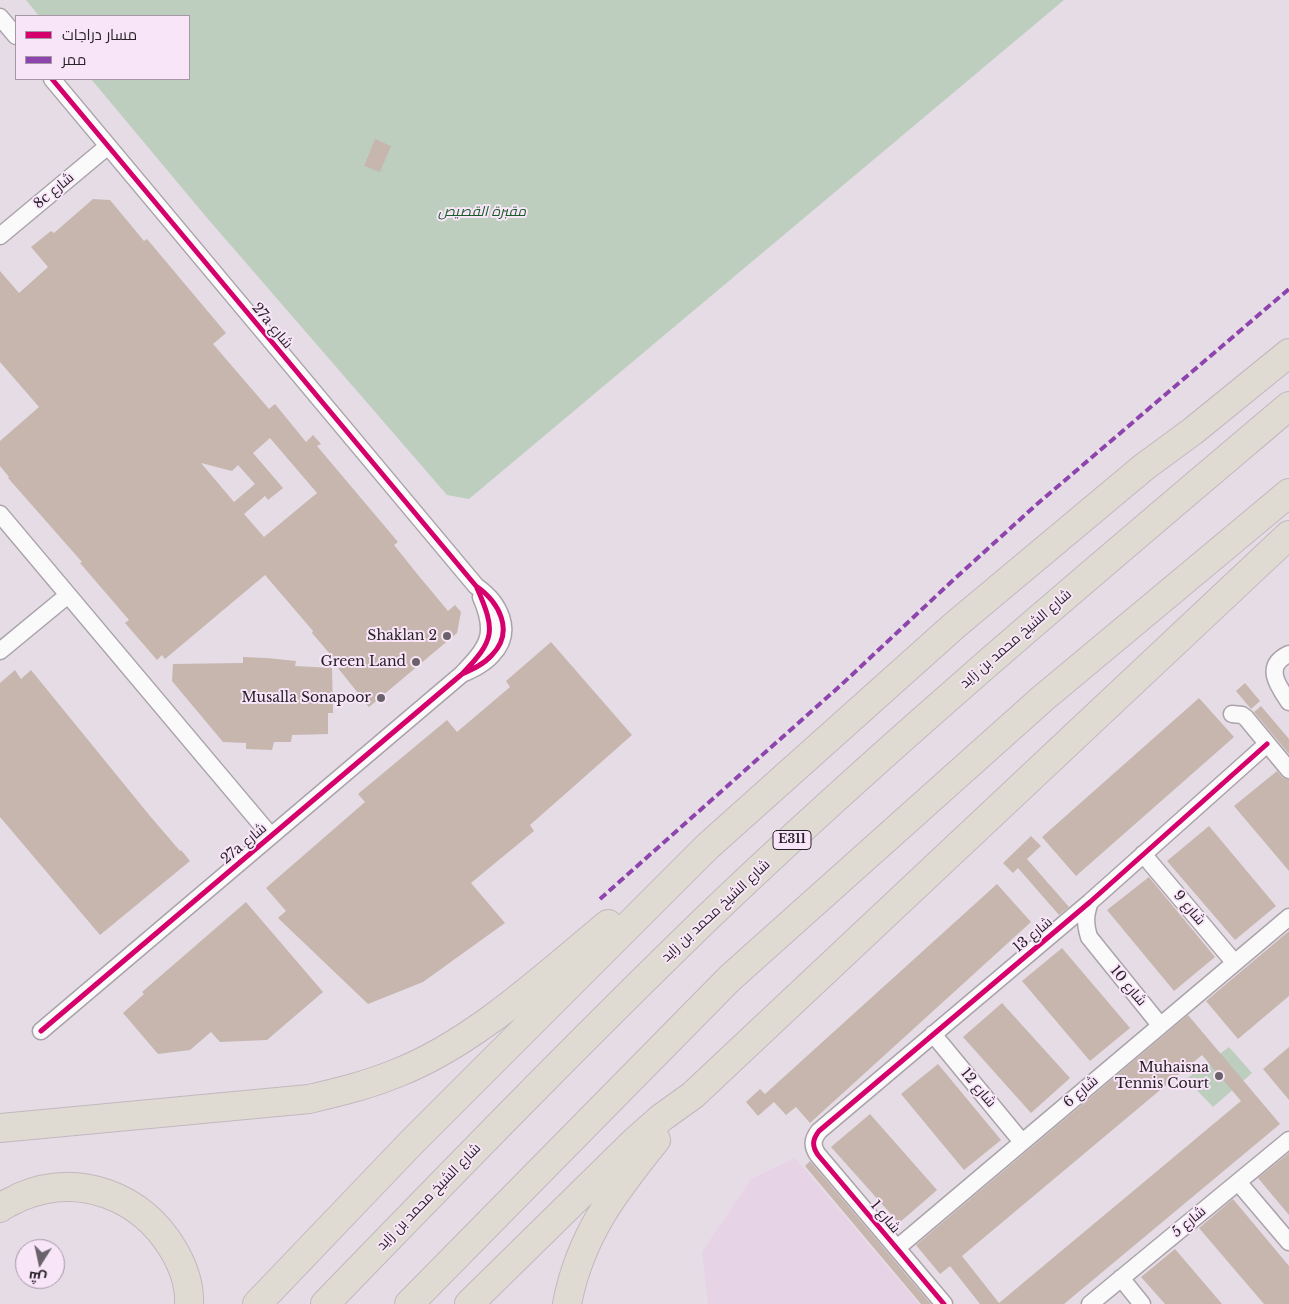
<!DOCTYPE html>
<meta charset="utf-8">
<style>
body{margin:0}
#map{position:relative;width:1289px;height:1304px;overflow:hidden;background:#e6dce6;font-family:"Libre Baskerville",Cairo,serif}
canvas{display:block}
.legend{position:absolute;left:15px;top:15px;width:175px;height:65px;box-sizing:border-box;background:#f8e5f8;border:1px solid #a597a5;margin:0;padding:6px 9px;list-style:none;font-size:15px;color:#282128}
.legend li{display:flex;align-items:center;gap:10px;height:25px}
.legend b{width:25px;border:1px solid #a597a5}
.north{position:absolute;left:15px;top:1239px;width:50px;height:50px;box-sizing:border-box;background:#f8e5f8;border:1px solid #a597a5;border-radius:50%;rotate:190deg;font-size:14px;font-weight:700;line-height:20px;text-align:center;color:#282128}
.north::after{content:'';display:block;margin:auto;width:18px;height:22px;background:#6a626a;clip-path:polygon(50% 0,100% 100%,50% 72%,0 100%)}
</style>
<div id="map">
<canvas width="1289" height="1304"></canvas>
<ul class="legend">
<li><b style="height:6px;background:#d6006c"></b>مسار دراجات</li>
<li><b style="height:6px;background:#8e44ad"></b>ممر</li>
</ul>
<div class="north">ش</div>
</div>
<script>
const ctx = document.querySelector('canvas').getContext('2d');
ctx.lineJoin = 'round';
function fillPath(path, color) {
  ctx.fillStyle = color;
  ctx.fill(path, 'evenodd');
}
function stroke(path, color, width, dash) {
  ctx.strokeStyle = color;
  ctx.lineWidth = width;
  ctx.lineCap = dash ? 'butt' : 'round';
  ctx.setLineDash(dash || []);
  ctx.stroke(path);
}
function write(font, color, halo, rows, align = 'center') {
  ctx.font = font + ' "Libre Baskerville",Cairo,serif';
  ctx.lineWidth = 4;
  ctx.setLineDash([]);
  ctx.textBaseline = 'middle';
  ctx.strokeStyle = halo;
  ctx.fillStyle = color;
  for (const [text, x, y, turn = 0] of rows) {
    ctx.save();
    ctx.translate(x, y);
    ctx.rotate((+turn || 0) * Math.PI / 180);
    ctx.textAlign = isNaN(turn) ? turn : align;
    if (halo) ctx.strokeText(text, 0, 0);
    ctx.fillText(text, 0, 0);
    ctx.restore();
  }
}
fillPath(new Path2D(`
 M795,1158L919,1304H708L702,1252L751,1179Z`), '#e6d4e6');
fillPath(new Path2D(`
 M26,0H1064L469,499L447,495L208,219L91,79H189V16H39Z
 M1229,1047L1252,1073L1213,1107L1186,1079Z`), '#bdcebf');
fillPath(new Path2D(`
 M375,139L391,146L380,172L364,166Z
 M93,199L110,200L144,241L147,239L226,333L213,344L269,409L275,404L306,442L313,435L321,444L317,446L398,542L394,545L418,575L448,611L455,605L461,612L457,633L369,707L338,668H342L312,633L313,631L265,575L165,659L162,655L157,660L125,623L129,620L80,563L82,562L8,478L9,477L0,466V441L39,407L0,362V271L19,293L48,267L31,247L51,231L54,233ZM270,438L317,493L264,537L244,514L265,496L268,500L283,488L253,453ZM201,463L232,471L238,465L255,484L234,502Z
 M551,642L632,735L530,825L534,831L471,883L505,923L423,982L368,1004L278,918L286,911L266,888L365,802L358,794L447,720L457,732L510,687L506,681Z
 M243,657L267,658L296,661L295,666L332,668L333,713H328V734L292,735L291,742H274L272,750L246,749V743L223,742L172,681L173,664L243,663Z
 M15,670L21,679L31,670L150,816L180,851L181,850L190,861L100,935L0,817V683Z
 M1245,683L1260,701L1251,709L1236,691Z
 M1199,698L1234,737L1076,876L1042,837Z
 M1261,706L1289,739V754L1254,712Z
 M1277,771L1282,777L1289,780V871L1234,806Z
 M1209,826L1276,906L1235,940L1167,861Z
 M1031,836L1041,846L1027,859L1069,907L1059,915L1018,868L1013,873L1003,863Z
 M1149,877L1215,957L1174,991L1107,910Z
 M997,884L1031,922L810,1123L796,1107L786,1115L774,1102L758,1116L746,1102L760,1089L765,1094Z
 M246,902L323,992L267,1040L220,1042L211,1032L190,1050L158,1054L123,1013L144,994L142,992Z
 M1289,931V996L1238,1039L1206,1001Z
 M1062,948L1130,1028L1090,1061L1022,981Z
 M1002,1003L1070,1078L1031,1113L963,1037Z
 M1188,1015L1280,1124L1064,1304H980L950,1266L940,1274L916,1245ZM1202,1055L1241,1101L999,1303L962,1256Z
 M1289,1047V1100L1263,1069Z
 M938,1064L1001,1140L964,1170L901,1094Z
 M870,1114L937,1190L899,1223L831,1147Z
 M1289,1153V1215L1258,1178Z
 M810,1161L931,1304H921L805,1166Z
 M1233,1199L1289,1266V1304H1264L1199,1228Z
 M1175,1249L1222,1304H1165L1141,1277Z`), '#c6b6ae');
const minor = new Path2D(`
 M0,17L16,36
 M52,79L476,586C499,602 515,631 492,655C484,664 473,669 462,674
 M0,236L108,146
 M0,514L271,836
 M0,651L68,595
 M1289,654C1263,666 1278,686 1289,702
 M1232,714L1242,715L1246,718L1289,770
 M1143,854L1234,962
 M1090,902C1085,915 1085,924 1089,937L1160,1025
 M41,1031L462,674C489,646 497,634 481,597
 M933,1034L1022,1142
 M1238,1182L1289,1242
 M897,1248L1289,917
 M1121,1278L1142,1304
 M944,1304L818,1155C812,1146 812,1140 819,1131L1090,902L1267,744
 M1090,1304L1289,1140`);
const motorway = new Path2D(`
 M0,1128L309,1099C339,1092 368,1085 397,1073C474,1043 545,976 608,924
 M0,1208C6,1203 13,1201 20,1197C79,1172 141,1196 173,1249C183,1266 190,1285 189,1304
 M257,1304L410,1144L708,846L955,625L1144,467L1193,431L1289,353
 M325,1304C451,1174 577,1044 707,918C894,739 1092,573 1289,406
 M409,1304L730,978L1042,699L1289,493
 M469,1304L634,1142L661,1118L693,1095L1289,535
 M567,1304C580,1236 614,1192 656,1140`);
stroke(minor, '#aaa3aa', 19);
stroke(motorway, '#bfb9bf', 30);
stroke(minor, '#fbfafb', 16);
stroke(motorway, '#e0dbd2', 28);
stroke(new Path2D(`
 M600,899L840,686L950,583L1036,505L1289,289`), '#8e44ad', 4, [8, 4]);
stroke(new Path2D(`
 M52,79L476,586C499,602 515,631 492,655C484,664 473,669 462,674
 M41,1031L462,674C495,640 496,631 477,588
 M944,1304L818,1155C812,1146 812,1140 819,1131L1090,902L1267,744`), '#d6006c', 5);
for (const [x, y, r, color] of [
 [447,636,5,"#6a626a"],
 [416,662,5,"#6a626a"],
 [381,698,5,"#6a626a"],
 [1219,1076,5,"#6a626a"]
]) {
  const dot = new Path2D();
  dot.arc(x, y, r, 0, 2 * Math.PI);
  ctx.fillStyle = color;
  ctx.fill(dot);
  stroke(dot, '#f8e5f8', 2);
}
for (const [x, y, w] of [
 [792,840,38]
]) {
  const box = new Path2D();
  box.roundRect(x - w / 2, y - 9.5, w, 19, 4);
  ctx.fillStyle = '#f8e5f8';
  ctx.fill(box);
  stroke(box, '#282128', 1);
}
write('bold 12px', '#282128', null, [
 ["E311",792,840]
]);
write('14px', '#282128', '#f8e5f8', [
 ["8c شارع",54,191,-40],
 ["27a شارع",272,326,50],
 ["شارع الشيخ محمد بن زايد",1016,639,-41],
 ["27a شارع",244,844,-40],
 ["شارع 9",1189,908,50],
 ["شارع الشيخ محمد بن زايد",716,911,-43],
 ["شارع 13",1033,935,-40],
 ["شارع 10",1128,986,50],
 ["شارع 12",978,1088,50],
 ["شارع 6",1081,1092,-40],
 ["شارع الشيخ محمد بن زايد",429,1197,-46],
 ["شارع 1",885,1217,50],
 ["شارع 5",1189,1222,-40]
]);
write('italic 14px', '#175d27', '#f8e5f8', [
 ["مقبرة القصيص",482,212]
]);
write('14px', '#282128', '#f8e5f8', [
 ["Shaklan 2",437,636],
 ["Green Land",406,662],
 ["Musalla Sonapoor",371,698],
 ["Muhaisna",1209,1068],
 ["Tennis Court",1209,1084]
], 'right');
</script>
